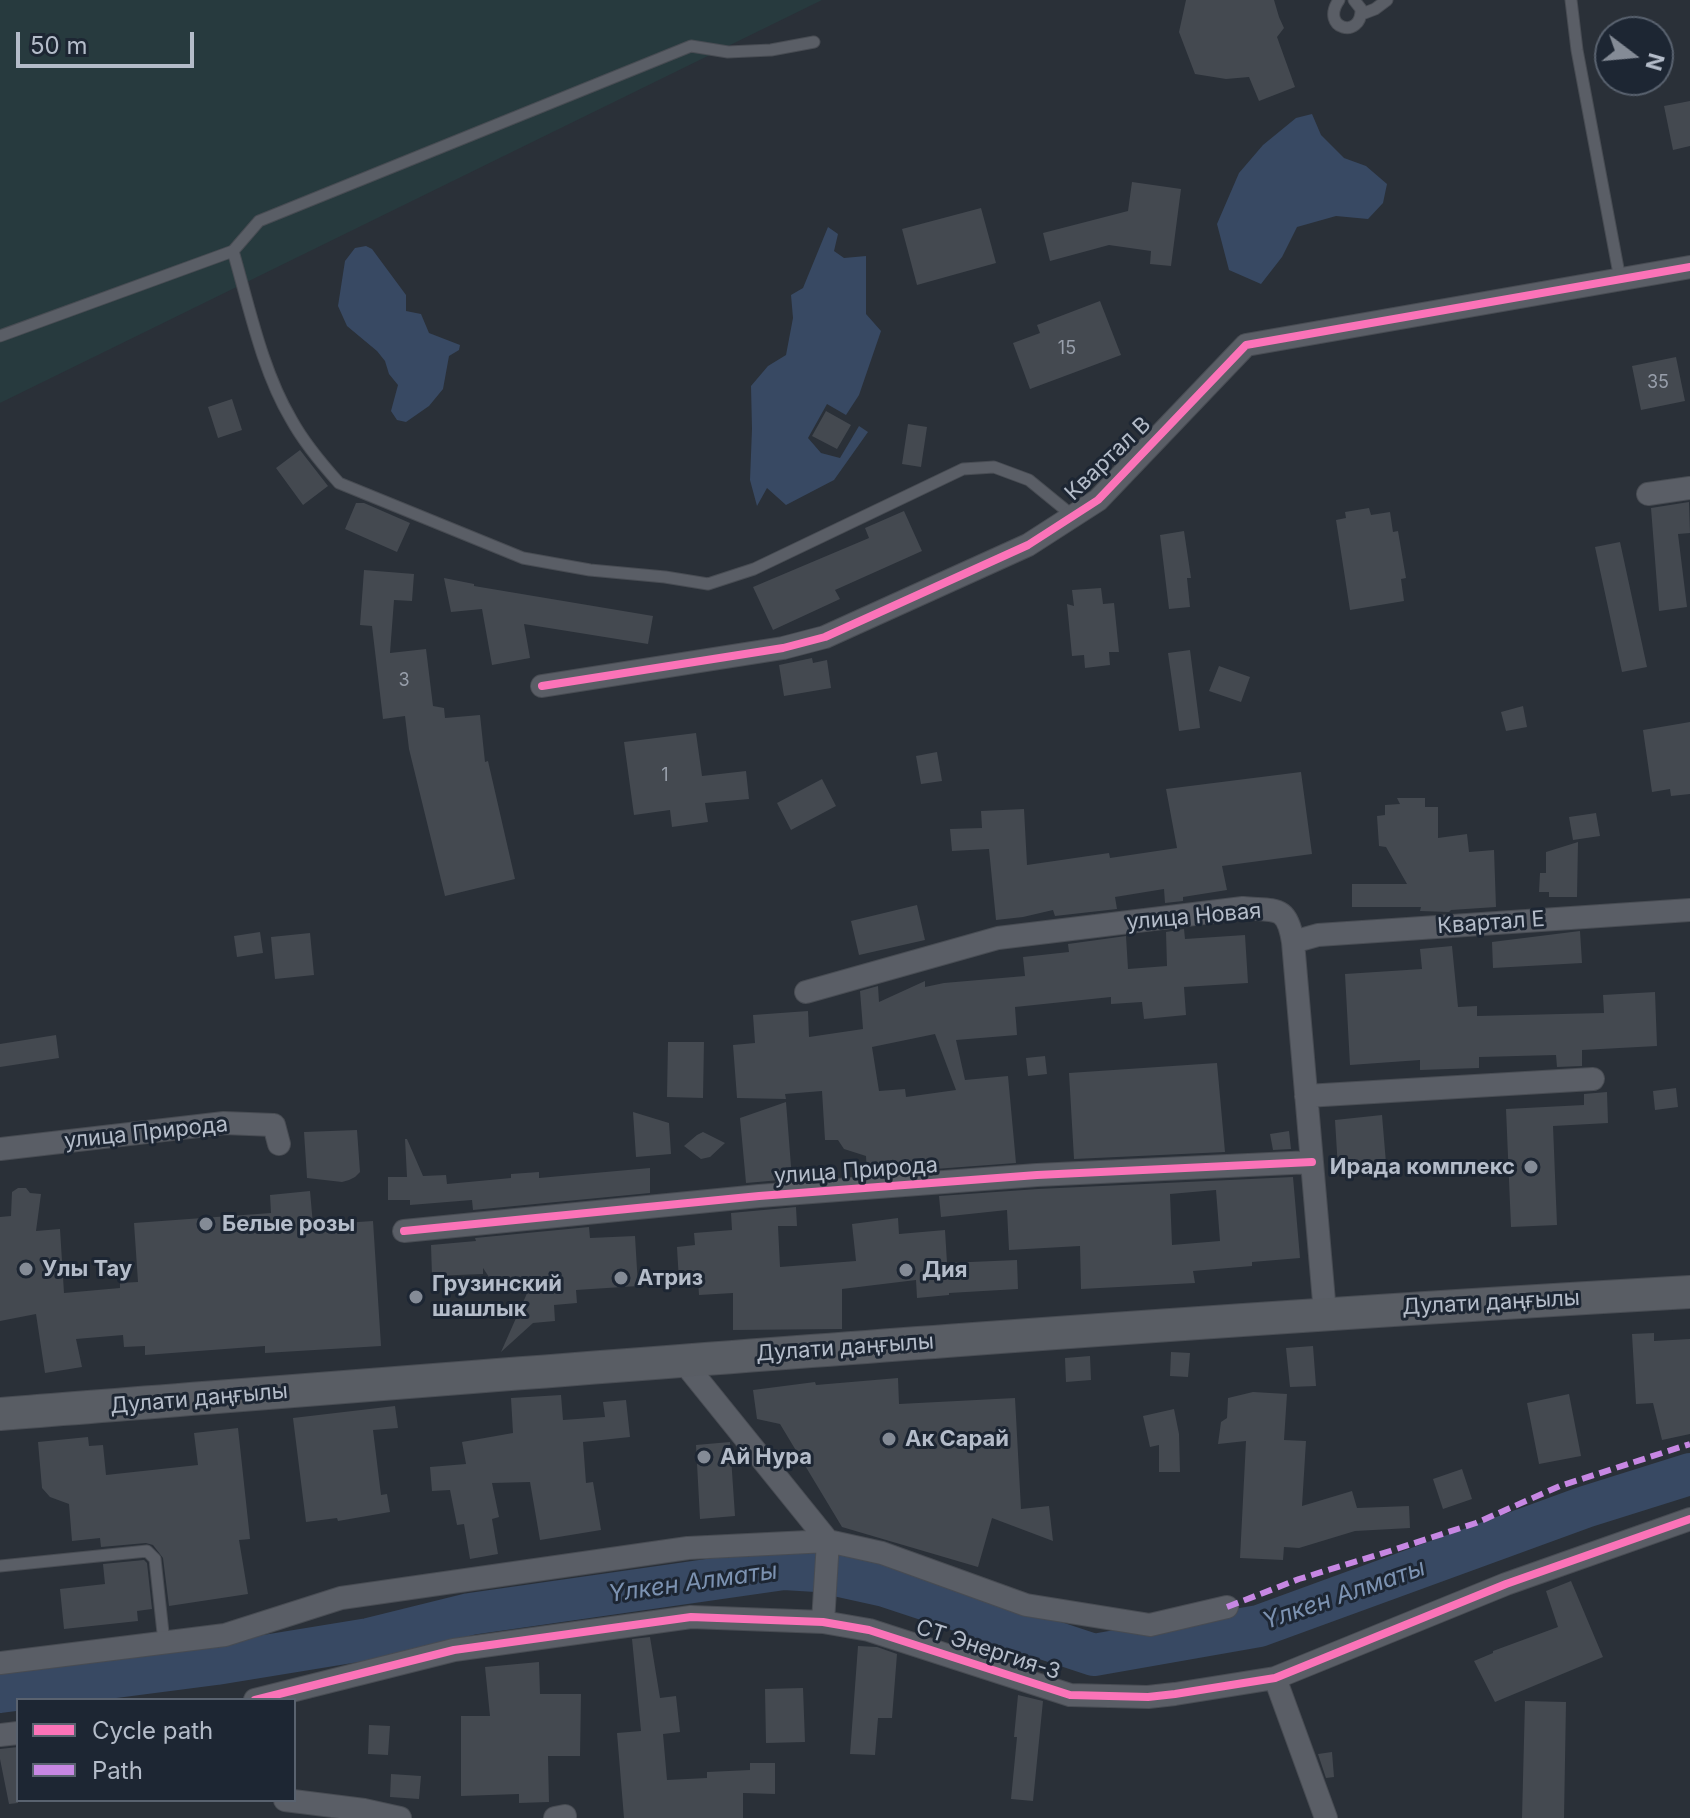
<!DOCTYPE html>
<meta charset="utf-8">
<style>
body{margin:0}
#map{position:relative;width:1690px;height:1818px;overflow:hidden;background:#2a3038;font-family:Inter,sans-serif}
canvas{display:block}
.legend{position:absolute;left:16px;top:1698px;width:280px;height:104px;box-sizing:border-box;background:#1d2633;border:2px solid #59626f;margin:0;padding:10px 14px;list-style:none;font-size:24px;color:#b4bcc9}
.legend li{display:flex;align-items:center;gap:16px;height:40px}
.legend b{width:40px;border:2px solid #59626f}
.north{position:absolute;left:1594px;top:16px;width:80px;height:80px;box-sizing:border-box;background:#1d2633;border:2px solid #59626f;border-radius:50%;rotate:106deg;font-size:22px;font-weight:700;line-height:32px;text-align:center;color:#b4bcc9}
.north::after{content:'';display:block;margin:auto;width:28px;height:36px;background:#848b96;clip-path:polygon(50% 0,100% 100%,50% 72%,0 100%)}
.scale{position:absolute;left:16px;top:32px;width:178px;height:36px;box-sizing:border-box;border:4px solid #b4bcc9;border-top:0;padding-left:10px;font-size:24px;line-height:28px;white-space:nowrap;color:#b4bcc9;-webkit-text-stroke:6px #1d2633;paint-order:stroke}
</style>
<div id="map">
<canvas width="1690" height="1818"></canvas>
<ul class="legend">
<li><b style="height:10px;background:#fb73b8"></b>Cycle path</li>
<li><b style="height:10px;background:#c787e3"></b>Path</li>
</ul>
<div class="north">N</div>
<div class="scale">50 m</div>
</div>
<script>
const ctx = document.querySelector('canvas').getContext('2d');
ctx.lineJoin = 'round';
function fillPath(path, color) {
  ctx.fillStyle = color;
  ctx.fill(path, 'evenodd');
}
function stroke(path, color, width, dash) {
  ctx.strokeStyle = color;
  ctx.lineWidth = width;
  ctx.lineCap = dash ? 'butt' : 'round';
  ctx.setLineDash(dash || []);
  ctx.stroke(path);
}
function write(font, color, halo, rows, align = 'center') {
  ctx.font = font + ' Inter,sans-serif';
  ctx.lineWidth = 6;
  ctx.setLineDash([]);
  ctx.textBaseline = 'middle';
  ctx.strokeStyle = halo;
  ctx.fillStyle = color;
  for (const [text, x, y, turn = 0] of rows) {
    ctx.save();
    ctx.translate(x, y);
    ctx.rotate((+turn || 0) * Math.PI / 180);
    ctx.textAlign = isNaN(turn) ? turn : align;
    if (halo) ctx.strokeText(text, 0, 0);
    ctx.fillText(text, 0, 0);
    ctx.restore();
  }
}
fillPath(new Path2D(`
 M0,0H822L0,403Z`), '#273a3e');
fillPath(new Path2D(`
 M1312,114L1321,135L1344,158L1366,166L1387,184L1383,203L1368,219L1336,216L1297,227L1282,257L1261,284L1229,270L1217,224L1239,173L1263,145L1296,118Z
 M828,227L838,234L834,251L844,258L866,256V314L881,331L859,395L846,415L827,404L808,438L821,453L840,458L859,426L868,432L834,480L786,505L767,488L757,506L750,480L752,429L751,386L768,366L786,355L793,318L791,295L803,288Z
 M366,246L372,249L406,295V311L421,314L429,333L460,345L459,350L449,356L443,389L429,406L406,422L397,420L391,411L398,385L389,374L385,361L377,351L347,326L338,306L345,261L355,248Z`), '#384963');
stroke(new Path2D(`
 M0,1692L216,1664L369,1639L470,1614L784,1569L817,1571L885,1586L1094,1655L1259,1626L1585,1507L1690,1474`), '#384963', 42);
fillPath(new Path2D(`
 M1186,0H1274L1279,17L1284,28L1277,37L1295,87L1259,101L1249,77L1226,79L1195,74L1179,32Z
 M1690,101V146L1673,150L1664,106Z
 M1132,182L1181,189L1171,266L1150,264L1151,251L1109,245L1050,261L1043,233L1128,211Z
 M981,208L996,263L917,285L902,229Z
 M1100,301L1121,355L1030,389L1013,343L1040,333L1037,325Z
 M1676,357L1685,401L1641,410L1632,366Z
 M232,399L242,430L218,438L208,407Z
 M826,411L851,425L837,449L812,436Z
 M908,424L927,427L921,467L902,464Z
 M300,450L328,486L303,505L276,468Z
 M1689,502L1690,533L1678,534L1687,607L1659,611L1651,508Z
 M356,503H364L410,523L397,552L345,529Z
 M1369,508L1371,515L1390,512L1393,532L1398,531L1406,578L1401,579L1404,601L1350,610L1336,520L1346,518L1345,512Z
 M904,511L922,551L835,590L840,599L773,630L753,587L869,538L865,528Z
 M1184,531L1191,578H1187L1190,607L1169,609L1160,535Z
 M1620,542L1647,667L1622,672L1595,547Z
 M364,570L414,574L412,601L394,600L390,653L426,649L433,706L444,708L445,718L480,715L485,762L488,761L515,879L445,896L409,749L405,716L383,719L372,626L360,625Z
 M444,578L474,584V586L653,616L648,644L524,624L530,658L492,665L482,609L451,612Z
 M1101,588L1103,604L1114,603L1119,652H1109L1110,665L1085,668L1084,655L1072,656L1067,604L1074,606L1072,590Z
 M1190,650L1200,728L1179,731L1168,653Z
 M812,658L813,663L827,660L831,688L784,696L779,665Z
 M1219,666L1250,677L1241,702L1209,691Z
 M1523,706L1527,727L1506,731L1501,712Z
 M1690,722V794L1671,796L1670,789L1652,792L1643,730Z
 M696,733L702,776L746,771L749,799L705,803L708,822L672,827L670,810L634,815L624,742Z
 M937,752L942,781L921,784L916,756Z
 M1301,772L1312,854L1222,866L1227,890L1183,897V901L1165,903L1164,889L1115,897L1117,909L1055,916L1053,910L1023,917L996,920L989,849L952,851L950,829L982,828L981,811L1024,809L1027,865L1109,853L1110,858L1177,848L1166,789Z
 M822,779L836,806L791,830L777,803Z
 M1397,798H1425V807H1438V838L1467,834L1469,852L1494,850L1496,907L1451,910L1449,912L1420,911L1421,907H1352V884H1407L1386,847L1379,846L1377,816L1385,815V805L1400,804Z
 M1596,813L1600,836L1573,840L1569,817Z
 M1578,842L1577,897H1549V892H1539L1540,873H1546V852Z
 M917,905L925,940L859,955L851,921Z
 M1184,929L1185,939L1245,935L1248,983L1184,987L1186,1015L1144,1019L1142,1002L1111,1004V997L1015,1007L1017,1035L956,1040L965,1080L1008,1076L1016,1163L867,1174L866,1156L844,1149L838,1140H825L822,1091L785,1094L786,1099L737,1098L733,1045L755,1043L753,1015L808,1011L809,1037L863,1029L860,991L878,986L879,1002L925,981V987L944,983L1025,976L1023,957L1069,952L1068,944L1126,936L1128,969L1167,966L1166,932ZM935,1034L956,1090L906,1097L905,1089L879,1091L872,1047Z
 M1580,931L1582,963L1493,968L1492,942Z
 M260,932L263,953L237,957L234,936Z
 M310,933L314,975L275,979L271,937Z
 M1452,946L1458,1007L1477,1006V1016L1604,1013L1603,995L1655,992L1657,1046L1582,1050V1066L1557,1067L1556,1055L1479,1057V1068L1420,1070V1060L1350,1065L1345,974L1422,969L1420,949Z
 M56,1035L59,1058L0,1067V1044Z
 M668,1042H704L703,1098L667,1097Z
 M1045,1056L1047,1074L1028,1076L1026,1058Z
 M1217,1063L1225,1152L1074,1159L1069,1073Z
 M1676,1088L1678,1107L1655,1110L1653,1091Z
 M1607,1092L1608,1123L1553,1126L1557,1225L1511,1227L1506,1109L1584,1105V1094Z
 M786,1102L792,1179L746,1183L740,1118Z
 M633,1112L669,1123L671,1154L636,1157Z
 M1382,1115L1386,1163L1338,1169L1335,1120Z
 M357,1130L360,1172L355,1177L349,1180L342,1182L307,1178L304,1132Z
 M1289,1131L1291,1149L1273,1150L1270,1134Z
 M703,1132L725,1143L710,1157L701,1159L684,1146L697,1135Z
 M405,1139H407L423,1176L446,1175L447,1184L511,1178V1174L539,1172V1178L650,1168V1193L473,1210L472,1200L410,1205V1200H388V1177H407Z
 M1293,1177L1300,1258L1252,1262V1266L1193,1271L1195,1283L1081,1289L1080,1246L1009,1250L1007,1210L941,1217L939,1196L1038,1189ZM1216,1190L1220,1241L1172,1245L1170,1194Z
 M18,1188H26L30,1193L41,1194L36,1231L60,1229L64,1293L120,1288V1283L138,1282L134,1223L271,1213L270,1195L310,1191L313,1225L373,1221L381,1346L265,1353V1346L145,1355V1346L124,1347L123,1335L76,1339L82,1367L45,1373L36,1314L0,1321V1217L11,1216L12,1192Z
 M796,1207L797,1226H778L780,1267L856,1261L852,1224L898,1218L899,1234L945,1230L947,1263L1017,1260L1018,1289L949,1293V1295L917,1298L916,1280L842,1289V1329L733,1330V1293L699,1295L698,1280L679,1281L677,1247L695,1245L694,1233L732,1230L731,1213Z
 M589,1227L590,1238L635,1236L638,1286L576,1290L577,1303L554,1305L555,1321L533,1323L501,1352L532,1282L495,1286L483,1268V1274L432,1276L431,1245L476,1241L475,1238Z
 M1654,1333V1341L1690,1339V1434L1662,1440L1653,1403L1636,1404L1632,1334Z
 M1313,1346L1316,1386L1290,1387L1286,1348Z
 M1171,1352L1190,1353L1188,1377L1170,1376Z
 M1090,1356L1091,1380L1066,1382L1065,1358Z
 M898,1378L899,1404L1015,1398L1021,1509L1049,1506L1053,1541L992,1518L978,1567L842,1527L780,1424L757,1419L753,1390L815,1382L816,1385Z
 M1253,1392L1287,1394L1284,1440L1306,1441L1302,1506L1352,1491L1357,1508L1409,1506L1410,1528L1355,1531L1299,1548L1284,1547L1283,1560L1240,1558L1246,1441L1218,1444L1221,1422L1227,1418L1228,1398Z
 M1569,1394L1581,1456L1539,1464L1527,1403Z
 M561,1395L563,1420L605,1417L603,1402L626,1400L630,1437L583,1442L586,1483L593,1482L601,1530L540,1540L530,1482L492,1483L499,1517L492,1519L498,1554L470,1559L464,1524L457,1525L450,1490L432,1491L430,1467L466,1464L462,1442L513,1433L511,1398Z
 M395,1406L398,1428L373,1430L381,1495L387,1494L390,1512L338,1521L337,1518L306,1522L293,1418Z
 M1174,1409L1179,1434L1180,1472H1159V1445L1150,1447L1143,1416Z
 M238,1428L250,1539L239,1540L248,1594L169,1606L163,1558L153,1545L146,1543L101,1547L100,1538L72,1541L69,1504L50,1497L42,1488L38,1442L88,1437L89,1446L103,1445L106,1475L198,1465L194,1433Z
 M730,1442L735,1516L700,1519L696,1445Z
 M1462,1469L1472,1499L1443,1509L1433,1479Z
 M144,1560L147,1563L152,1609L137,1611L138,1621L64,1629L60,1589L105,1584L103,1564Z
 M1571,1581L1603,1657L1495,1702L1474,1661L1493,1653V1651L1558,1627L1546,1591Z
 M650,1637L660,1698L676,1696L680,1732L663,1734L667,1780L707,1778V1772L750,1770V1763H775V1794L743,1793V1818H624L617,1733L641,1731L632,1639Z
 M858,1646L877,1647L897,1654L892,1718H878L875,1755L850,1754Z
 M539,1662L540,1694H581L580,1756H548L549,1802L519,1803V1794L461,1796V1716H490L485,1667Z
 M803,1688L805,1742L766,1743L765,1689Z
 M1018,1695L1043,1701L1033,1801L1011,1799L1017,1737H1014Z
 M1525,1701L1566,1702L1564,1818H1522Z
 M369,1725L390,1726L388,1755L368,1754Z
 M18,1747V1803L9,1804L0,1759V1749Z
 M1332,1752L1334,1777L1326,1778L1318,1754Z
 M391,1774L421,1776L419,1799L390,1797Z`), '#444950');
const service = new Path2D(`
 M1339,0C1319,29 1362,40 1361,9L1354,0
 M1571,0L1577,50L1620,279
 M1362,14L1375,9L1387,0
 M233,251C249,306 262,370 291,419C304,443 321,463 339,483L523,558L590,570L665,577L708,584L754,569L963,469L994,467L1029,480L1073,516
 M0,336L233,251L259,221L691,46L728,52L771,50L814,42
 M0,1566L147,1551L155,1559L164,1642`);
const minor = new Path2D(`
 M1648,494L1690,488
 M542,686L783,648L825,637L1028,545L1098,500L1246,345L1690,267
 M1293,942L1318,935L1690,910
 M806,992L998,938L1243,908C1275,911 1287,904 1293,942L1325,1313
 M1306,1096L1593,1079
 M0,1149L224,1123L274,1125L279,1144
 M404,1231L759,1196L1037,1175L1312,1162
 M682,1360L828,1541L823,1622
 M0,1663L225,1635L341,1598L688,1548L828,1541L882,1553L1026,1605L1150,1625L1227,1607
 M1275,1678L1326,1818
 M255,1700L454,1650L691,1617L823,1622L869,1630L1070,1695L1148,1697L1175,1694L1275,1678L1506,1584L1690,1519
 M0,1735L18,1733
 M285,1800L364,1810L400,1818
 M555,1818L565,1816`);
const secondary = new Path2D(`
 M0,1414C563,1370 1126,1324 1690,1292`);
stroke(service, '#484c53', 13);
stroke(minor, '#484c53', 24);
stroke(secondary, '#484c53', 34);
stroke(service, '#5a5e66', 11);
stroke(minor, '#5a5e66', 22);
stroke(secondary, '#595d64', 32);
stroke(new Path2D(`
 M1227,1607L1299,1579L1390,1551L1476,1523L1560,1486L1690,1444`), '#c787e3', 6, [12, 6]);
stroke(new Path2D(`
 M542,686L783,648L825,637L1028,545L1098,500L1246,345L1690,267
 M404,1231L759,1196L1037,1175L1312,1162
 M255,1700L454,1650L691,1617L823,1622L869,1630L1070,1695L1148,1697L1175,1694L1275,1678L1506,1584L1690,1519`), '#fb73b8', 8);
for (const [x, y, r, color] of [
 [1531,1167,8,"#848b96"],
 [206,1224,8,"#848b96"],
 [26,1269,8,"#848b96"],
 [906,1270,8,"#848b96"],
 [621,1278,8,"#848b96"],
 [416,1297,8,"#848b96"],
 [889,1439,8,"#848b96"],
 [704,1457,8,"#848b96"]
]) {
  const dot = new Path2D();
  dot.arc(x, y, r, 0, 2 * Math.PI);
  ctx.fillStyle = color;
  ctx.fill(dot);
  stroke(dot, '#1d2633', 3);
}
write('18px', '#989fab', null, [
 ["15",1067,349],
 ["35",1658,383],
 ["3",404,681],
 ["1",665,776]
]);
write('22px', '#b4bcc9', '#1d2633', [
 ["Квартал В",1108,459,-44],
 ["улица Новая",1194,917,-5],
 ["Квартал Е",1491,923,-4],
 ["улица Природа",146,1133,-6],
 ["улица Природа",856,1171,-4],
 ["Дулати даңғылы",1491,1303,-3],
 ["Дулати даңғылы",845,1348,-4],
 ["Дулати даңғылы",199,1399,-5],
 ["СТ Энергия-3",988,1650,18]
]);
write('bold 22px', '#b4bcc9', '#1d2633', [
 ["Ирада комплекс",1515,1167,"right"],
 ["Белые розы",222,1224],
 ["Улы Тау",42,1269],
 ["Дия",922,1270],
 ["Атриз",637,1278],
 ["Грузинский",432,1284],
 ["шашлык",432,1309],
 ["Ак Сарай",905,1439],
 ["Ай Нура",720,1457]
], 'left');
write('italic 24px', '#7c92b1', '#1d2633', [
 ["Үлкен Алматы",693,1583,-8],
 ["Үлкен Алматы",1344,1595,-19]
]);
</script>
